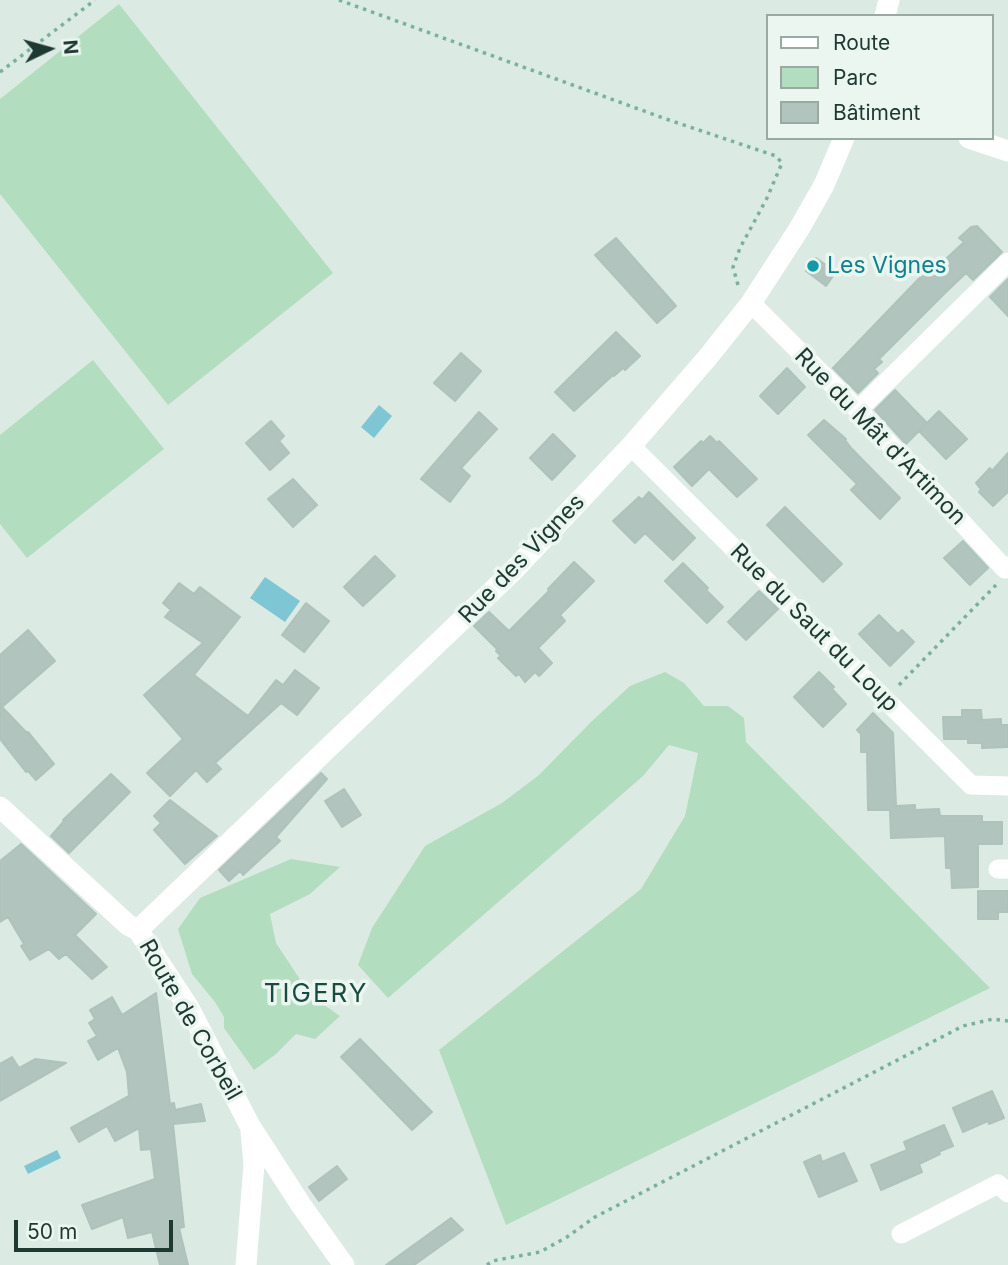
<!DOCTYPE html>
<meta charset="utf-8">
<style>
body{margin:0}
#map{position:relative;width:1008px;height:1265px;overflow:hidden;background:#dceae4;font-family:Inter,sans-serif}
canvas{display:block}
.legend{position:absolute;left:766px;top:14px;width:228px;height:126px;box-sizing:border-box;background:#ecf6f1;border:2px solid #99aaa5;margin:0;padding:9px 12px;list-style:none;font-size:21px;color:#1d3932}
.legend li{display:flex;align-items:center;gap:14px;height:35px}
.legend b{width:35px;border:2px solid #99aaa5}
.north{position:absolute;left:14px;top:14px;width:70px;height:70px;-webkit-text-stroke:5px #ecf6f1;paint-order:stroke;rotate:85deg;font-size:19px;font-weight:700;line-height:28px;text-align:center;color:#1d3932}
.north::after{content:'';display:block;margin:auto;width:24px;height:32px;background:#1d3932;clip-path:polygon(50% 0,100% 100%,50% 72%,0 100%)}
.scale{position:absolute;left:14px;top:1220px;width:159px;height:32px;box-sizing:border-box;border:4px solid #1d3932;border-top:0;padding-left:9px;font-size:21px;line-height:24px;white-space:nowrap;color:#1d3932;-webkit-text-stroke:5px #ecf6f1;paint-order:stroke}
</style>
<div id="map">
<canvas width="1008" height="1265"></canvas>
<ul class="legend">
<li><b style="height:9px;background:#fff"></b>Route</li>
<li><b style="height:19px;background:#b3ddbf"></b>Parc</li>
<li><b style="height:19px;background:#b1c4bd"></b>Bâtiment</li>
</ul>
<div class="north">N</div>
<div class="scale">50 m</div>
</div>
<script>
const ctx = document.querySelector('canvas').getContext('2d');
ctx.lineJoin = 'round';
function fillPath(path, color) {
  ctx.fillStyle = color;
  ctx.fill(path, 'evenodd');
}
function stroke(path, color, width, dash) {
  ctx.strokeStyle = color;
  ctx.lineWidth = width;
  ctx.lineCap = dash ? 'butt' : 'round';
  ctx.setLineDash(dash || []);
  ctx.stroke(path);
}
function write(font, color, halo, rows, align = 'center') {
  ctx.font = font + ' Inter,sans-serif';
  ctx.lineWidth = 7;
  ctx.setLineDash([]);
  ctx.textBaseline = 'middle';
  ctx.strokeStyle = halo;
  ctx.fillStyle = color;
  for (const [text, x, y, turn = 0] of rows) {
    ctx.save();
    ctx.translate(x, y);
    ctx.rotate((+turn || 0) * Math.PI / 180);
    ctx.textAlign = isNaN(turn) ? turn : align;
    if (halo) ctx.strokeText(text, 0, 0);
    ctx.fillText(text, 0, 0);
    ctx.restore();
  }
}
fillPath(new Path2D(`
 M119,4L333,273L168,405L0,194V99Z
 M93,360L164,449L27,558L0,524V435Z
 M665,672L684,683L704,706H728L744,718L746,742L990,988L506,1225L439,1050L641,889L685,816L698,753L669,745L643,776L388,998L358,965L372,928L425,846L502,803L539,775L591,722L630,686Z
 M291,859L340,867L310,894L270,914L276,943L311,996L340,1016L315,1039L296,1034L276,1054L254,1070L224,1028V1017L215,1002L192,974L178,929L200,898Z`), '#b3ddbf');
fillPath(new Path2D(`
 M379,405L392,416L374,438L361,427Z
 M265,577L300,601L285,622L250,598Z
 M57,1150L61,1158L28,1174L24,1166Z`), '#7fc6d4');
const building = new Path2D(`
 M977,226L1002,252L973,280L966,273L944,294L879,359L882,362L874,369L878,373L858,393L833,368L931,266L934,270L964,242L959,238L971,227Z
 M616,238L676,306L657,323L595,255Z
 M816,258L836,272L826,286L806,271Z
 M1008,279V316L990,297Z
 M616,332L640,356L625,370L623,368L614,376L613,375L574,411L555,392Z
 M461,353L481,371L455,401L434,383Z
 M787,368L805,387L778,414L760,396Z
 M895,390L927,423L906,444L875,410Z
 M939,411L967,439L946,459L919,431Z
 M479,412L497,429L461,468L470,476L450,502L421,479Z
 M824,420L846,439L845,440L852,449L900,498L880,519L851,490L857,484L808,435Z
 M271,421L284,436L279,441L289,453L270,470L246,443Z
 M553,434L575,456L552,480L530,458Z
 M710,436L717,443L719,441L757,479L737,497L709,469L692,486L674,467L701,441L703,443Z
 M1008,453V492L993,506L979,492L981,489L976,483L990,468L992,471Z
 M293,479L317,505L293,527L268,499Z
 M649,492L695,538L673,560L645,533L635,543L613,521L639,497L642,500Z
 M785,507L842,564L823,582L767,525Z
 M963,541L988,568L970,585L944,558Z
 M375,556L395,576L363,606L344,587Z
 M574,562L594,581L560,615L565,621L538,648L552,663L539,676L535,672L525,682L519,674L516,676L498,658L501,656L496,651L498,650L474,626L489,612L509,631L549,591L548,589Z
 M683,563L708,588L706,590L723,607L707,623L665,581Z
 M179,583L194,594L200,587L240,617L194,675L248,716L276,680L283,685L295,670L319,688L297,715L281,703L215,763L221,769L207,782L196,770L170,796L147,773L183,739L144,695L203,643L165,617L171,610L163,603Z
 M759,591L778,609L746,640L728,622Z
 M306,603L329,621L304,652L282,635Z
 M879,615L898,634L902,630L914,642L890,666L859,634Z
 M28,630L55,661L2,707L27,733L28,732L54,764L36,780L28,771L26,772L0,739V655Z
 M819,672L834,687L832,689L846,704L823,727L794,697Z
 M962,710H981L982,720L1001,719V725H1008V747L982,748V743H968V739H944L943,717H962Z
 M873,713L893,733L896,806L915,805V810L939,809L940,816H982V822H1002V844H978V887L952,888L951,868H946L945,836L891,838L890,810H868L867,752H861V734L857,730Z
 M321,773L327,779L276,837L280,841L243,875L240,871L229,881L219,870Z
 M111,774L130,792L69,853L51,836L64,821L63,820Z
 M344,789L361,815L342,827L325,801Z
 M170,800L217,836L185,864L154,830L161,823L154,816Z
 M21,844L96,914L75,935L107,967L92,979L66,954L59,959L49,949L30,960L21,946L24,944L8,917L0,922V861Z
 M978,891H1008V912H998V919H978Z
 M156,993L170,1104L174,1103L175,1110L201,1104L205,1121L173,1124L184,1227L179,1228L188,1265H160L152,1232L128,1238L123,1217L92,1229L82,1205L155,1179L151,1149L141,1150L139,1128L115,1141L107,1126L79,1142L71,1128L129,1096L127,1072L118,1048L98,1060L88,1041L97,1036L89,1023L95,1019L90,1010L112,997L122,1015Z
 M360,1039L432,1112L412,1130L341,1057Z
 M12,1057L19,1068L35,1059L66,1063L0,1101V1064Z
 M992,1091L1004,1118L989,1124L988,1121L963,1132L953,1108Z
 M944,1125L953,1146L938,1152L940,1154L919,1164L922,1172L881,1190L871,1165L907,1150L904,1142Z
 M844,1153L857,1181L819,1197L804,1162L820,1155L822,1162Z
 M337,1166L347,1179L319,1201L309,1187Z
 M451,1218L463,1230L414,1265H386Z`);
fillPath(building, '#b1c4bd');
stroke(building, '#aec3bb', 2);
stroke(new Path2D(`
 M339,0L666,119L776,156L782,163L767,198L740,248L733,267L738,285
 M0,72L95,0
 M899,685L996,585
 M487,1265L492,1261L540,1252L567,1237L595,1217L963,1026L993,1019L1008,1021`), '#7ab09f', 3.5, [3.5, 5]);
stroke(new Path2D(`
 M751,303L858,410L1005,569L1008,566
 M858,410L1008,262
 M631,446L971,785L1008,786
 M998,869H1008
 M901,1234L998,1184L1008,1193`), '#fff', 19);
stroke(new Path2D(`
 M885,16L889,0
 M969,138L1008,151
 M0,807L128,925L138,930L189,1008L250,1126L301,1205L344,1265
 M138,930L512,572L631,446L708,357L751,303L799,229L824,185L844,138
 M246,1265L254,1165L251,1132`), '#fff', 21);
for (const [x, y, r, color] of [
 [813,266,7,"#0f9aa8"]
]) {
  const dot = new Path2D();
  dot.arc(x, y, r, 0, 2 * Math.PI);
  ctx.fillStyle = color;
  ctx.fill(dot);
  stroke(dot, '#ecf6f1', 2.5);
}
write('23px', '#0d838f', '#ecf6f1', [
 ["Les Vignes",827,266]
], 'left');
write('23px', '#1d3932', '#ecf6f1', [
 ["Rue du Mât d'Artimon",880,437,46],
 ["Rue des Vignes",522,559,-46],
 ["Rue du Saut du Loup",814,628,45],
 ["Route de Corbeil",190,1020,60]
]);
ctx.letterSpacing = '2px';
write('26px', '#194c40', '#ecf6f1', [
 ["TIGERY",316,994]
]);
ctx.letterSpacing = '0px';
</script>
